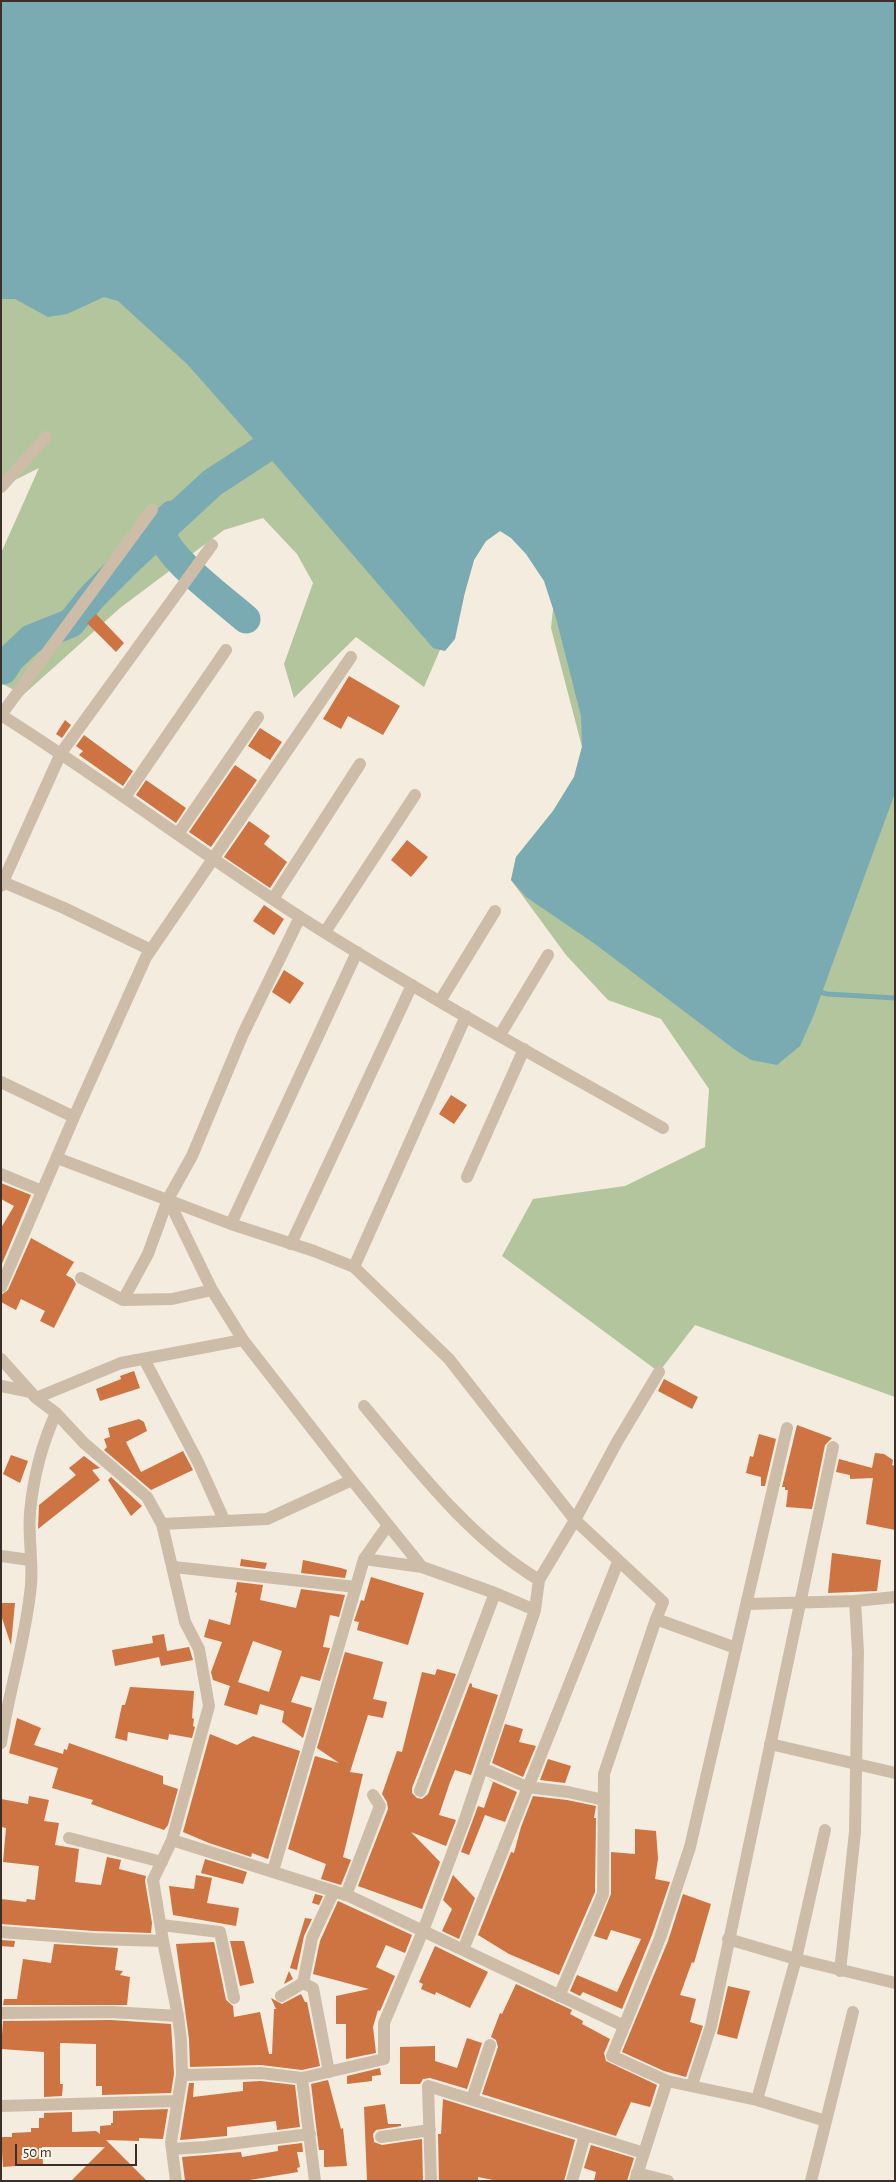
<!DOCTYPE html>
<style>
body{margin:0}
#map{position:relative;width:896px;height:2182px;overflow:hidden;background:#f4ecde;font-family:"Alegreya Sans",sans-serif}
canvas{display:block}
.frame{position:absolute;inset:0;border:2px solid #3a3029;pointer-events:none}
.scale{position:absolute;left:15px;top:2144px;width:122px;height:22px;box-sizing:border-box;border:2px solid #3a3029;border-top:0;padding-left:6px;font-size:15px;line-height:18px;white-space:nowrap;color:#3a3029;-webkit-text-stroke:4px #fbf5eb;paint-order:stroke}
</style>
<div id="map">
<canvas width="896" height="2182"></canvas>
<div class="frame"></div>
<div class="scale">50 m</div>
</div>
<script>
const ctx = document.querySelector('canvas').getContext('2d');
ctx.lineJoin = 'round';
function fillPath(path, color) {
  ctx.fillStyle = color;
  ctx.fill(path, 'evenodd');
}
function stroke(path, color, width, dash) {
  ctx.strokeStyle = color;
  ctx.lineWidth = width;
  ctx.lineCap = dash ? 'butt' : 'round';
  ctx.setLineDash(dash || []);
  ctx.stroke(path);
}
fillPath(new Path2D(`
 M1,1H895V1397L695,1325L659,1372L502,1256L533,1199L625,1186L705,1147L709,1089L661,1019L608,1000L566,955L511,880L516,857L553,811L574,777L582,747L551,628L565,499L500,531L486,541L474,560L465,592L424,687L356,637L294,698L284,664L313,583L297,554L263,518L224,530L120,608L23,695L1,683V553L39,468L1,487Z`), '#b3c59c');
fillPath(new Path2D(`
 M1,1H895V793L813,1017L800,1046L777,1065L751,1060L734,1049L595,944L526,897L511,880L516,857L553,811L574,777L582,747L581,716L556,618L544,581L526,554L511,538L500,531L486,541L474,560L465,592L455,639L445,651L433,648L249,434L187,364L118,301L104,297L67,314L48,317L15,299H1Z`), '#7aabb3');
stroke(new Path2D(`
 M816,991L827,994L895,998`), '#7aabb3', 5);
stroke(new Path2D(`
 M172,515C165,521 160,529 164,539C173,562 225,601 246,619
 M1,669L3,670L10,659L31,639L71,623L92,597L130,559L212,483L296,428`), '#7aabb3', 29);
fillPath(new Path2D(`
 M96,614L124,643L116,652L87,623Z
 M349,676L400,706L383,735L348,716L341,729L323,719Z
 M65,720L71,725L62,738L56,734Z
 M260,728L282,742L270,760L248,746Z
 M84,735L133,771L123,786L79,755L83,751L76,746Z
 M235,765L257,780L211,847L189,832Z
 M146,780L186,808L176,823L136,795Z
 M249,821L270,836L264,844L287,862L270,888L224,857Z
 M407,840L428,857L411,877L391,860Z
 M264,905L284,919L274,935L253,921Z
 M284,970L304,983L290,1004L272,992Z
 M451,1095L467,1105L454,1124L439,1114Z
 M1,1183L31,1195L1,1266V1228L14,1206L1,1199Z
 M31,1238L74,1262L66,1275L73,1279L76,1284L54,1328L40,1321L45,1311L21,1299L16,1310L1,1302V1295L8,1290Z
 M134,1371L140,1388L100,1401L96,1389L121,1379L120,1376Z
 M664,1379L698,1397L692,1409L658,1391Z
 M139,1419L144,1422L147,1431L126,1442L141,1472L183,1451L193,1470L151,1490L104,1450L107,1447L104,1439L110,1437L108,1428Z
 M797,1425L832,1438L825,1445L812,1509L786,1507L788,1490H785V1487H782Z
 M759,1434L776,1439L765,1486H761V1477L746,1473L750,1456L753,1457Z
 M875,1453L884,1454L893,1460L892,1465L895,1466V1530L866,1524L873,1478L850,1479V1475L836,1472L839,1459L872,1468Z
 M11,1455L28,1461L20,1483L3,1474Z
 M84,1456L100,1468L92,1470L100,1480L38,1529L39,1505L76,1475L69,1468Z
 M111,1477L142,1506L131,1516L108,1480Z
 M832,1553L881,1560L877,1591L828,1593Z
 M241,1559L267,1563L265,1569L240,1566Z
 M303,1560L341,1568L347,1570L345,1578L301,1573Z
 M371,1577L424,1593L408,1645L357,1630L359,1622L354,1621L361,1600L364,1601Z
 M237,1582L263,1585L260,1600L296,1608L301,1589L345,1595L339,1617L330,1615L323,1647L330,1648L320,1681L301,1676L291,1702L312,1708L303,1738L282,1722L284,1711L260,1704L257,1715L224,1705L230,1686L213,1680L211,1672L222,1642L204,1637L209,1619L230,1625L237,1593L235,1592ZM253,1641L282,1651L269,1692L238,1682Z
 M1,1603H15L11,1645L1,1615Z
 M164,1634L167,1651L189,1647L193,1660L161,1666L159,1657L115,1666L112,1650L153,1643L152,1636Z
 M345,1652L383,1662L373,1699L387,1702L383,1718L368,1715L350,1772L363,1774L343,1857L351,1860L341,1885L321,1879L326,1864L288,1849L315,1756L339,1763L317,1748Z
 M437,1669L456,1674L412,1788V1793L417,1798L422,1799L428,1794L470,1683L472,1684V1687L498,1695L471,1775L455,1770L450,1782L439,1815L456,1820L446,1846L411,1832L440,1862L422,1909L358,1886L388,1809L387,1802L382,1794L397,1751L402,1752L422,1672L435,1675Z
 M130,1687L194,1691L192,1718L194,1719L193,1726L195,1727L192,1738L169,1734L168,1740L128,1732L127,1741L115,1738L122,1705H125Z
 M17,1718L41,1728L34,1745L63,1754L64,1749L67,1750L69,1743L163,1776V1784L178,1789L168,1825L164,1830L91,1804L93,1800L52,1788L58,1768L9,1753Z
 M505,1724L523,1729L519,1742L536,1746L523,1777L492,1763Z
 M210,1734L237,1745L253,1736L300,1751L268,1859L252,1853L251,1857L209,1843L183,1832Z
 M548,1759L571,1766L565,1783L540,1780Z
 M487,1779L517,1792L505,1822L485,1815L469,1855L461,1852L478,1806L484,1808L493,1782Z
 M29,1796L49,1800L44,1821L59,1823L55,1845L79,1849L75,1882L101,1885L107,1857L121,1860L119,1869L146,1876L145,1881L152,1923L151,1933L94,1931L1,1924V1899L26,1902L27,1899L35,1900L39,1866L3,1862L6,1828L1,1827V1799L28,1804Z
 M533,1796L567,1800L596,1806L594,1818H596L595,1892L559,1975L509,1954L478,1935L511,1852L514,1853L521,1827Z
 M635,1829L656,1831L658,1859L655,1879L670,1882L652,1935L622,2009L583,1992L580,1996L570,1991L577,1975L617,1992L641,1939L611,1930L607,1940L594,1936L611,1894V1852L635,1854Z
 M205,1859L247,1872L243,1884L201,1873Z
 M196,1875L212,1878L207,1903L239,1908L236,1926L173,1915L169,1886L194,1889Z
 M453,1875L475,1898L459,1939L442,1931L452,1909L443,1900Z
 M315,1894L323,1896L319,1905L312,1903Z
 M683,1894L711,1904L694,1963L692,1962L680,1995L696,1999L690,2022L703,2026L686,2077L664,2071L622,2052L668,1941Z
 M338,1901L412,1935L405,1953L386,1945L376,1967L395,1976L380,2011L378,2010L373,2027L376,2053L346,2059V2024H336V1996L369,1989L313,1974L320,1941Z
 M305,1918L312,1919L304,1936L297,1970L290,1968Z
 M1,1940L15,1941L14,1947L1,1946Z
 M230,1941H244L254,1983L240,1986Z
 M214,1942L226,2000L233,2006L234,2017L260,2012L269,2054H272L274,2009H276L271,1998L282,2004L301,1994L305,2002H307L320,2066L302,2070L261,2065L190,2067L189,2039L176,1944Z
 M54,1944L118,1948L115,1970L123,1971L120,1975L130,1977L127,2005H3L4,1999H17L23,1959L51,1963Z
 M435,1946L488,1972L470,2008L436,1992L435,1995L421,1989L423,1984L419,1982Z
 M289,1971L293,1979L284,1984Z
 M516,1984L572,2010L570,2014L583,2021L582,2024L610,2039L604,2053L606,2061L657,2085L650,2107L631,2102L616,2136L482,2094L498,2047L496,2040L491,2037L500,2013L502,2014Z
 M728,1986L750,1991L737,2039L717,2034Z
 M111,2020L171,2024L174,2074L171,2093L102,2095V2086H96V2044L60,2043V2084H63L62,2096L44,2097V2052L1,2049L3,2021Z
 M467,2038L482,2043L467,2089L430,2078L423,2079L420,2084H400V2047L435,2046V2061L457,2068Z
 M380,2068L381,2075L372,2076V2081L347,2084V2076Z
 M328,2080L341,2129L343,2128L347,2166L324,2167V2150H319L311,2084Z
 M261,2081L295,2085L300,2127L277,2130L276,2121L227,2127V2136L180,2140L189,2083H194L193,2097L243,2091V2082Z
 M443,2099L575,2140L564,2181H498L478,2177V2181H439L438,2134H441Z
 M385,2104L388,2124H401V2126L376,2130L373,2134L374,2142L382,2145L422,2139L423,2181H367L364,2107Z
 M168,2109L163,2139L139,2138V2141L106,2140L147,2181H71L105,2147H42L43,2164L3,2167L1,2137H12V2133L31,2132V2128H39V2118H44V2113L72,2112V2132L96,2131L100,2134V2126L111,2125V2123H113V2111Z
 M302,2143L303,2152H297L300,2167L297,2168L298,2172L244,2181H185L182,2157L241,2152L242,2157L278,2151V2146Z
 M591,2145L634,2158L627,2181H594L596,2172L584,2168Z`), '#ce7342');
stroke(new Path2D(`
 M346,1895L380,1806L373,1795`), '#cdbda8', 12);
stroke(new Path2D(`
 M1,487L46,437
 M1,715C103,779 199,852 300,917C418,992 541,1059 663,1128
 M1,715L152,510
 M125,797L226,650
 M178,834L258,717
 M3,882L64,908L151,950
 M1,886L61,753L212,545
 M273,899L360,764
 M325,932L415,795
 M440,1001L495,911
 M500,1035L548,955
 M1,1082L74,1117
 M57,1158L231,1224L314,1251L354,1267L449,1359L575,1520L663,1602L656,1619L604,1774L603,1894L559,1996
 M1,1174L42,1191
 M467,1177L524,1049
 M168,1199L212,1290L243,1340L352,1480L422,1567
 M231,1224L357,952
 M291,1244L412,985
 M354,1267L466,1016
 M81,1278L123,1300L172,1299L212,1290
 M1,1287L74,1117L146,957L351,657
 M123,1300L148,1254L168,1199L192,1156L243,1034L300,917
 M1,1359L36,1398L56,1413L84,1443L147,1497L162,1524L185,1622L199,1649L209,1706L172,1840L153,1880L163,1941L178,2016L181,2040L182,2075L171,2142L176,2181
 M144,1359L198,1462L224,1520
 M1,1386L31,1392
 M36,1398L121,1363L243,1340
 M364,1406C417,1469 468,1537 539,1580
 M787,1428L690,1847L660,1938L612,2056L667,2081L757,2100L826,2121L811,2181
 M162,1524L267,1519L352,1480
 M1,1556L30,1560
 M364,1559L422,1567L495,1593L535,1610
 M174,1567L356,1587
 M747,1604L855,1601L895,1597
 M656,1619L736,1648
 M1,1743C9,1690 26,1639 31,1585C33,1561 28,1537 30,1513C33,1478 42,1444 56,1413
 M770,1744L895,1773
 M482,1768L527,1787L568,1792L604,1800
 M420,1791L495,1593
 M69,1838L162,1862
 M172,1840L349,1896L624,2026
 M273,1871L364,1559L388,1525
 M161,1925L220,1932L234,1998
 M1,1932L94,1939L163,1941
 M728,1939L796,1959L895,1983
 M463,1950L618,1562
 M840,1971L855,1832L858,1652L855,1601
 M303,1983L312,1938L334,1891
 M281,1996L303,1983L313,1988L329,2072
 M1,2013L111,2012L178,2016
 M182,2075L261,2073L302,2078L384,2059V2023L423,1931L465,1819L535,1610L539,1580L575,1520L617,1442L659,1372
 M302,2078L315,2181
 M692,2085L711,2026L833,1447
 M472,2099L490,2045
 M757,2100L796,1959L825,1830
 M1,2106L177,2101
 M826,2121L853,2012
 M381,2137L430,2130
 M172,2149L205,2147L310,2134
 M637,2173L668,2181
 M431,2181L428,2086L644,2153
 M572,2181L585,2135
 M635,2181L667,2081`), '#cdbda8', 12);
</script>
